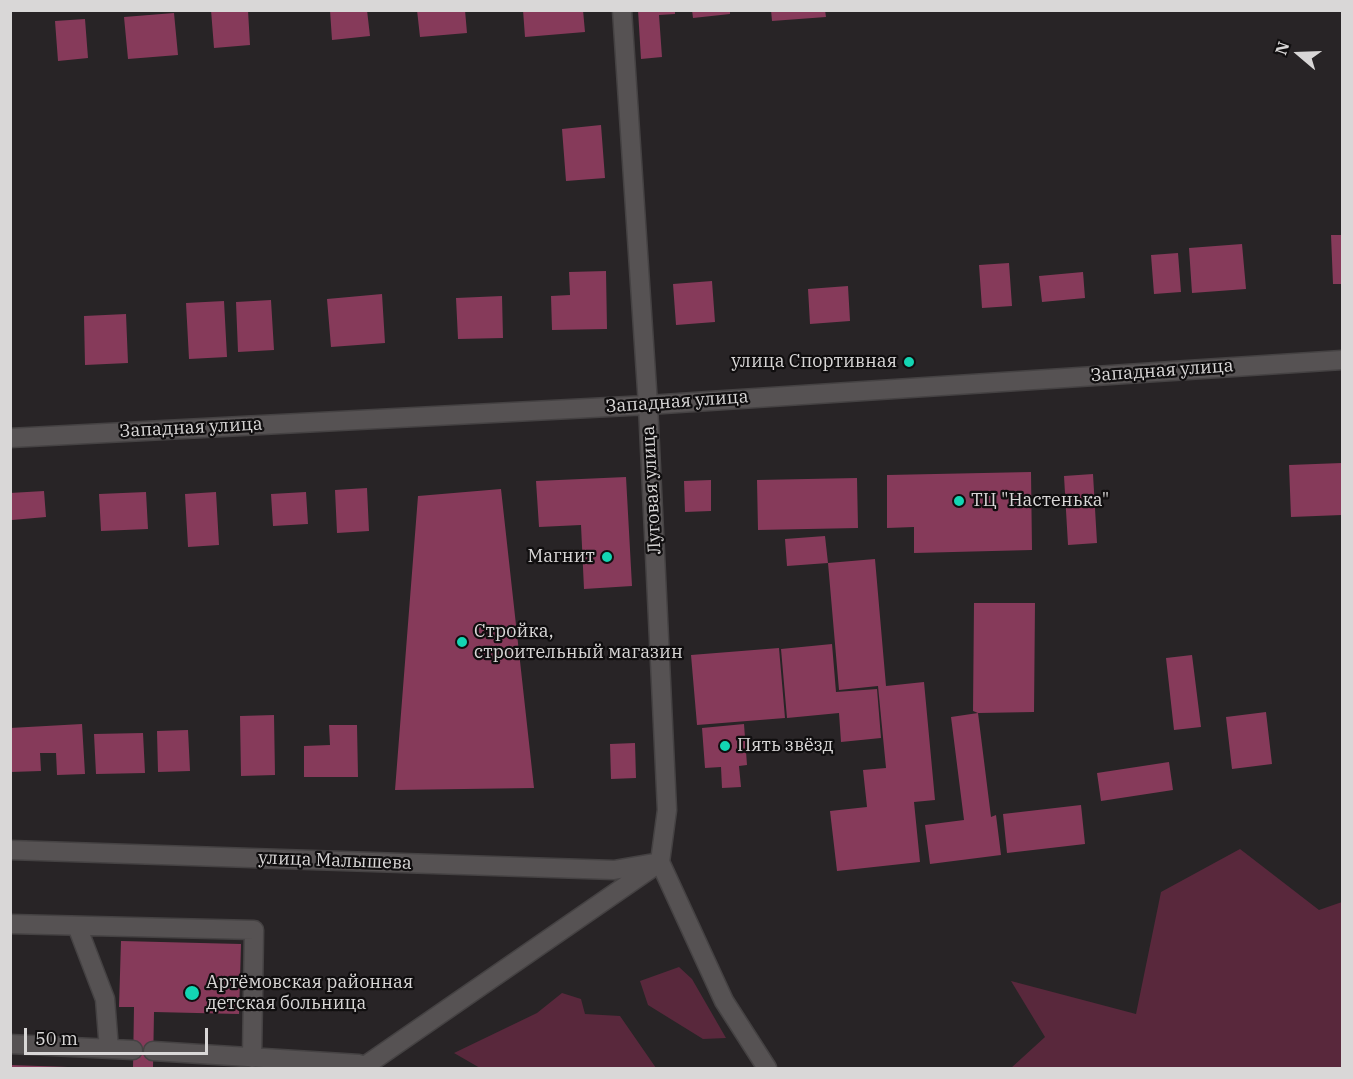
<!DOCTYPE html>
<meta charset="utf-8">
<style>
body{margin:0}
#map{position:relative;width:1353px;height:1079px;overflow:hidden;background:#282426;font-family:"IBM Plex Serif",serif}
canvas{display:block}
.frame{position:absolute;inset:0;border:12px solid #d9d7d7;pointer-events:none}
.north{position:absolute;left:1269px;top:24px;width:60px;height:60px;-webkit-text-stroke:4px #100e0f;paint-order:stroke;rotate:289deg;font-size:16px;font-weight:700;line-height:24px;text-align:center;color:#d9d7d7}
.north::after{content:'';display:block;margin:auto;width:21px;height:27px;background:#d9d7d7;clip-path:polygon(50% 0,100% 100%,50% 72%,0 100%)}
.scale{position:absolute;left:24px;top:1028px;width:184px;height:27px;box-sizing:border-box;border:3px solid #d9d7d7;border-top:0;padding-left:8px;font-size:18px;line-height:21px;white-space:nowrap;color:#d9d7d7;-webkit-text-stroke:4px #100e0f;paint-order:stroke}
</style>
<div id="map">
<canvas width="1353" height="1079"></canvas>
<div class="frame"></div>
<div class="north">N</div>
<div class="scale">50 m</div>
</div>
<script>
const ctx = document.querySelector('canvas').getContext('2d');
ctx.lineJoin = 'round';
function fillPath(path, color) {
  ctx.fillStyle = color;
  ctx.fill(path, 'evenodd');
}
function stroke(path, color, width, dash) {
  ctx.strokeStyle = color;
  ctx.lineWidth = width;
  ctx.lineCap = dash ? 'butt' : 'round';
  ctx.setLineDash(dash || []);
  ctx.stroke(path);
}
function write(font, color, halo, rows, align = 'center') {
  ctx.font = font + ' "IBM Plex Serif",serif';
  ctx.lineWidth = 4.5;
  ctx.setLineDash([]);
  ctx.textBaseline = 'middle';
  ctx.strokeStyle = halo;
  ctx.fillStyle = color;
  for (const [text, x, y, turn = 0] of rows) {
    ctx.save();
    ctx.translate(x, y);
    ctx.rotate((+turn || 0) * Math.PI / 180);
    ctx.textAlign = isNaN(turn) ? turn : align;
    if (halo) ctx.strokeText(text, 0, 0);
    ctx.fillText(text, 0, 0);
    ctx.restore();
  }
}
fillPath(new Path2D(`
 M1240,849L1319,910L1342,902V1068H1011L1045,1037L1011,981L1136,1014L1161,892Z
 M679,967L692,979L726,1038L703,1039L648,1005L640,981Z
 M562,993L581,999L585,1014L620,1016L656,1068H480L454,1053L537,1013Z`), '#59283c');
fillPath(new Path2D(`
 M211,10H248L250,45L214,48Z
 M330,10H367L370,36L332,40Z
 M417,10H465L467,33L420,37Z
 M523,10H583L585,32L525,37Z
 M638,10H675V14L659,15L662,57L641,59Z
 M692,10H730V14L693,18Z
 M771,10H825L826,17L772,21Z
 M174,13L178,55L128,59L124,17Z
 M85,19L88,58L58,61L55,21Z
 M601,125L605,178L566,181L562,129Z
 M1331,235H1342V284H1333Z
 M1242,244L1246,289L1192,293L1189,248Z
 M1178,253L1181,292L1154,294L1151,255Z
 M1009,263L1012,306L982,308L979,265Z
 M606,271L607,329L552,330L551,296L570,295L569,272Z
 M1083,272L1085,298L1042,302L1039,276Z
 M712,281L715,322L676,325L673,284Z
 M848,286L850,321L810,324L808,289Z
 M382,294L385,343L331,347L327,299Z
 M502,296L503,338L458,339L456,298Z
 M271,300L274,350L238,352L236,302Z
 M224,301L227,357L189,359L186,303Z
 M126,314L128,363L85,365L84,316Z
 M1342,463V515L1291,517L1289,465Z
 M1031,472L1032,550L914,553V527L887,528V475Z
 M1093,474L1097,543L1068,545L1064,476Z
 M626,477L632,586L584,589L581,525L539,527L536,481Z
 M857,478L858,528L758,530L757,480Z
 M711,480V511L685,512L684,481Z
 M367,488L369,531L337,533L335,490Z
 M501,489L534,788L395,790L418,496Z
 M44,491L46,517L12,520L10,493Z
 M146,492L148,529L101,531L99,494Z
 M216,492L219,545L188,547L185,494Z
 M306,492L308,524L273,526L271,494Z
 M825,536L828,563L787,566L785,539Z
 M875,559L886,686L924,682L935,800L914,802L920,862L837,871L830,811L867,807L863,770L886,768L878,686L839,690L828,563Z
 M974,603H1035L1034,712L978,713L973,711Z
 M832,644L836,692L877,689L881,738L841,742L839,713L787,718L781,649Z
 M779,648L785,718L697,725L691,655Z
 M1192,655L1201,727L1174,730L1166,658Z
 M1266,712L1272,764L1232,769L1226,717Z
 M978,713L991,817L996,815L1001,855L930,864L925,825L964,820L951,717Z
 M274,715L275,775L241,776L240,716Z
 M82,724L85,774L57,775L56,753H40L41,771L11,772L10,728Z
 M744,724L747,765L739,766L741,787L722,788L721,767L705,768L702,728Z
 M329,725H357L358,777H304V746L330,745Z
 M188,730L190,771L158,772L157,731Z
 M143,733L145,773L96,774L94,734Z
 M635,743L636,778L611,779L610,744Z
 M1169,762L1173,790L1101,801L1097,773Z
 M1081,805L1085,844L1007,853L1003,814Z
 M121,941L241,944L239,1014L154,1012L153,1068H133L134,1007H119Z
 M10,1065L68,1067V1068H10Z`), '#863a5a');
const minor = new Path2D(`
 M622,10L648,405L667,810L660,862
 M10,438L648,405L1342,360
 M10,850L614,870L660,862
 M660,862L724,1001L767,1068
 M10,924L254,930L252,1058
 M77,926L105,999L109,1049
 M10,1044L133,1050
 M153,1051L359,1064L358,1068
 M362,1068L653,867`);
stroke(minor, '#454243', 21);
stroke(minor, '#565253', 18);
for (const [x, y, r, color] of [
 [909,362,6,"#13d5b3"],
 [959,501,6,"#13d5b3"],
 [607,557,6,"#13d5b3"],
 [462,642,6,"#13d5b3"],
 [725,746,6,"#13d5b3"],
 [192,993,8,"#13d5b3"]
]) {
  const dot = new Path2D();
  dot.arc(x, y, r, 0, 2 * Math.PI);
  ctx.fillStyle = color;
  ctx.fill(dot);
  stroke(dot, '#100e0f', 2);
}
write('18px', '#d9d7d7', '#100e0f', [
 ["улица Спортивная",897,362,"right"],
 ["ТЦ \"Настенька\"",971,501],
 ["Магнит",595,557,"right"],
 ["Стройка,",474,632],
 ["строительный магазин",474,653],
 ["Пять звёзд",737,746],
 ["Артёмовская районная",206,983],
 ["детская больница",206,1004]
], 'left');
write('18px', '#d9d7d7', '#100e0f', [
 ["Западная улица",1162,371,-4],
 ["Западная улица",677,402,-4],
 ["Западная улица",191,428,-3],
 ["Луговая улица",652,490,-93],
 ["улица Малышева",335,861,2]
]);
</script>
